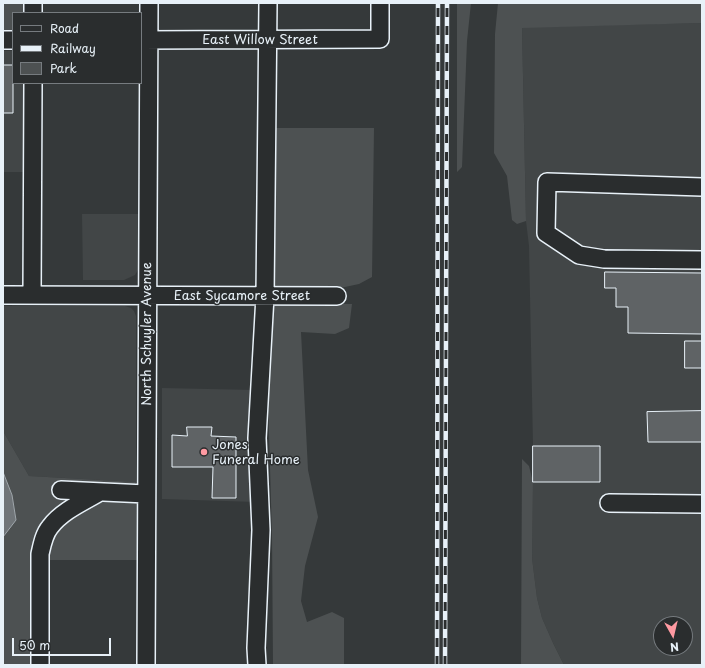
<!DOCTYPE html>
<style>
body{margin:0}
#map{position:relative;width:705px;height:668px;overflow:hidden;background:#35393a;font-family:"Playpen Sans",sans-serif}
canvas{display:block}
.frame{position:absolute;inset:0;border:4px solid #e8f1f8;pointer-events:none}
.legend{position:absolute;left:12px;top:12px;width:130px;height:72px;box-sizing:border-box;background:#2a2d2e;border:1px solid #767b7f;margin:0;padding:5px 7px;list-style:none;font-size:12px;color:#e8f1f8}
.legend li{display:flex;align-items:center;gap:8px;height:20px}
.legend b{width:20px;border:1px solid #767b7f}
.north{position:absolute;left:653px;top:616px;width:40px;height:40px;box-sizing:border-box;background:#2a2d2e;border:1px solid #767b7f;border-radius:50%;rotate:172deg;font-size:11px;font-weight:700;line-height:16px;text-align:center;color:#e8f1f8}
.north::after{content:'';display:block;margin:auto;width:14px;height:18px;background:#ff9aa2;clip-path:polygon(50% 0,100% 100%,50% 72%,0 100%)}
.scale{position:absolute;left:12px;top:638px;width:99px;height:18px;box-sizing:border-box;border:2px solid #e8f1f8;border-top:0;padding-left:5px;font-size:12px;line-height:14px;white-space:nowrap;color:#e8f1f8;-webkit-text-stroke:3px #2a2d2e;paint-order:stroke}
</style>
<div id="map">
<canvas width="705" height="668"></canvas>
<div class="frame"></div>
<ul class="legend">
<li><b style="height:5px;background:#2a2d2e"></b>Road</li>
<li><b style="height:5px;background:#e8f1f8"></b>Railway</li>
<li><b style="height:11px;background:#4d5152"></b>Park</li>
</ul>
<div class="north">N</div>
<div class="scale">50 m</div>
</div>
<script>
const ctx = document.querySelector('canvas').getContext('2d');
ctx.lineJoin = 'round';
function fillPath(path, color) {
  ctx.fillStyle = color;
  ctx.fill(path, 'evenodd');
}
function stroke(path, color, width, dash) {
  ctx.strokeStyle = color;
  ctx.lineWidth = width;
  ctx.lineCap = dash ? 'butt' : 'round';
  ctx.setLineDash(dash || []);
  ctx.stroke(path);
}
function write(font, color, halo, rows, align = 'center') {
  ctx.font = font + ' "Playpen Sans",sans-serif';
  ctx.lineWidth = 3;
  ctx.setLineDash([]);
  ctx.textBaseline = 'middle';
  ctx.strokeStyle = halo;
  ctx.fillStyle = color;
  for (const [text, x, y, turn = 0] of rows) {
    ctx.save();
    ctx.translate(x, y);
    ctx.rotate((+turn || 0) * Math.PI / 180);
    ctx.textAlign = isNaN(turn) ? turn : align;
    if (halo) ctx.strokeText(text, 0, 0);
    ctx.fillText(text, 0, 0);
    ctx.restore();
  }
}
fillPath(new Path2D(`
 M702,23V665H564L553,643L542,618L537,598L532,558L533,446L529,246L526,221L522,27ZM661,624H685V648H661Z
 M3,51H13V83H26L25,172H3Z
 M82,214H139L138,270L135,275L124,280H83Z
 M3,306H125L131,308L134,311L136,316V482L29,476L3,431Z
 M162,388L255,390L256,502L162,499Z`), '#424647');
fillPath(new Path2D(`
 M3,3H28V13H13V31H3Z
 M457,3H471L467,41L462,167L457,172Z
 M498,3H702V23L522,28L526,221L517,224L512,220L507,176L494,153L495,34Z
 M271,128H374L372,277L359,284L340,288L270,287Z
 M268,303L352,304L349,328L335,334L301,332L308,470L318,517L305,566L301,601L307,622L332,612L344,618V665H273L272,536L267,364Z
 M3,431L29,476L136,482L134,487L118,490L38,534L30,556L31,665H3V537L16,519L12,495L3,472Z
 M522,459L529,466L533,482L532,558L537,598L542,618L553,643L564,665H521Z
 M108,498L137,500L138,560H46C48,552 49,540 54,533C66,515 89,506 108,498Z`), '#4d5152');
const water = new Path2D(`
 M3,472L12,495L16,520L3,537Z`);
fillPath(water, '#707579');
stroke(water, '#a0a7ac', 1);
const building = new Path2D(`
 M3,65H13V113H3Z
 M605,272L702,273V334L628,333V307H616V288H605Z
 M685,341H702V368H685Z
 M702,411V442H648L647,412Z
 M187,427H212L211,436L236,437V498H212L213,467H172V435L187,436Z
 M533,446H600V482H533Z`);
fillPath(building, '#5f6365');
stroke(building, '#e8f1f8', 1);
const minor = new Path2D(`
 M33,13V3
 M3,40H13
 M141,40L380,39V3
 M702,187L547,182L546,233L579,255L604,259L702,260
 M3,295L337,296
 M32,295L33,83
 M61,490L146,494
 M609,503L702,504
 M40,665V554C42,545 44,534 50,527C62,511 83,502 100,492
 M146,665L149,3
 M257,665L256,648L261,530L257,438L265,296L268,3`);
stroke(minor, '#e8f1f8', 20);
stroke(minor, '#2a2d2e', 17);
const rail = new Path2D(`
 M437,665L438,3
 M445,665L447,3`);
stroke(rail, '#e8f1f8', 4.5);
stroke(rail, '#2a2d2e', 3, [9]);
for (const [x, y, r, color] of [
 [204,452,4,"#ff9aa2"]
]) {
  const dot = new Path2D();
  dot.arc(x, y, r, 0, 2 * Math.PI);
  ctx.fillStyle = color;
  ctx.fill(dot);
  stroke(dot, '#2a2d2e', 1.5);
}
write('13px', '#e8f1f8', '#2a2d2e', [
 ["East Willow Street",260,40],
 ["East Sycamore Street",242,296],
 ["North Schuyler Avenue",147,334,-90]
]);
write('13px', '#e8f1f8', '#2a2d2e', [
 ["Jones",212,445],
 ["Funeral Home",212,460]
], 'left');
</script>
